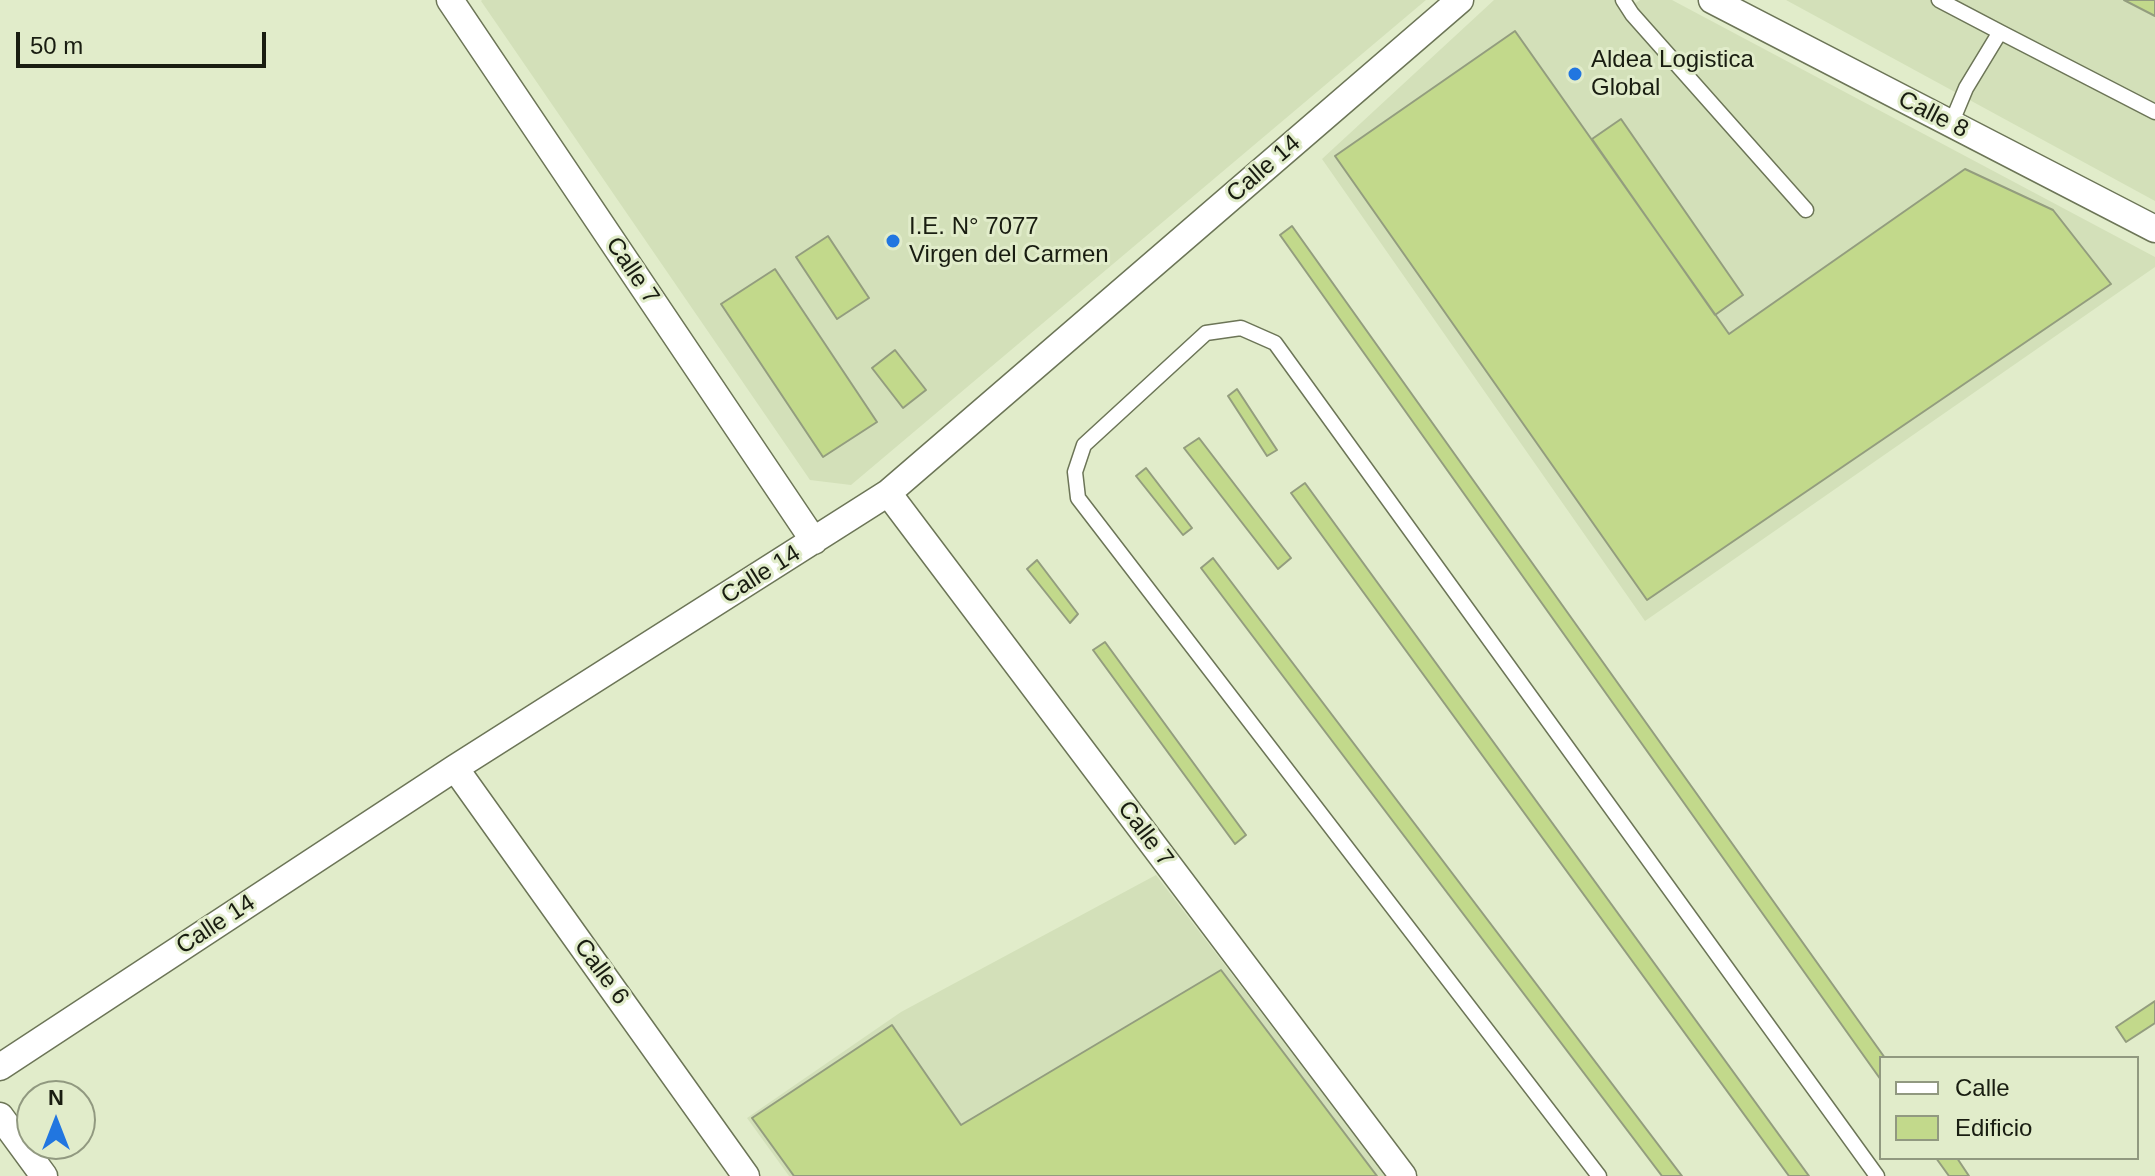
<!DOCTYPE html>
<meta charset="utf-8">
<style>
body{margin:0}
#map{position:relative;width:2155px;height:1176px;overflow:hidden;background:#e1ecca;font-family:Arial,sans-serif}
canvas{display:block}
.legend{position:absolute;left:1879px;top:1056px;width:260px;height:104px;box-sizing:border-box;background:#e1ecca;border:2px solid #919980;margin:0;padding:10px 14px;list-style:none;font-size:24px;color:#191d11}
.legend li{display:flex;align-items:center;gap:16px;height:40px}
.legend b{width:40px;border:2px solid #919980}
.north{position:absolute;left:16px;top:1080px;width:80px;height:80px;box-sizing:border-box;background:#e1ecca;border:2px solid #919980;border-radius:50%;rotate:0deg;font-size:22px;font-weight:700;line-height:32px;text-align:center;color:#191d11}
.north::after{content:'';display:block;margin:auto;width:28px;height:36px;background:#2176e0;clip-path:polygon(50% 0,100% 100%,50% 72%,0 100%)}
.scale{position:absolute;left:16px;top:32px;width:250px;height:36px;box-sizing:border-box;border:4px solid #191d11;border-top:0;padding-left:10px;font-size:24px;line-height:28px;white-space:nowrap;color:#191d11;-webkit-text-stroke:6px #e1ecca;paint-order:stroke}
</style>
<div id="map">
<canvas width="2155" height="1176"></canvas>
<ul class="legend">
<li><b style="height:10px;background:#fff"></b>Calle</li>
<li><b style="height:22px;background:#c2d98b"></b>Edificio</li>
</ul>
<div class="north">N</div>
<div class="scale">50 m</div>
</div>
<script>
const ctx = document.querySelector('canvas').getContext('2d');
ctx.lineJoin = 'round';
function fillPath(path, color) {
  ctx.fillStyle = color;
  ctx.fill(path, 'evenodd');
}
function stroke(path, color, width, dash) {
  ctx.strokeStyle = color;
  ctx.lineWidth = width;
  ctx.lineCap = dash ? 'butt' : 'round';
  ctx.setLineDash(dash || []);
  ctx.stroke(path);
}
function write(font, color, halo, rows, align = 'center') {
  ctx.font = font + ' Arial,sans-serif';
  ctx.lineWidth = 6;
  ctx.setLineDash([]);
  ctx.textBaseline = 'middle';
  ctx.strokeStyle = halo;
  ctx.fillStyle = color;
  for (const [text, x, y, turn = 0] of rows) {
    ctx.save();
    ctx.translate(x, y);
    ctx.rotate((+turn || 0) * Math.PI / 180);
    ctx.textAlign = isNaN(turn) ? turn : align;
    if (halo) ctx.strokeText(text, 0, 0);
    ctx.fillText(text, 0, 0);
    ctx.restore();
  }
}
fillPath(new Path2D(`
 M482,0H1426L851,485L810,480L481,1Z
 M1494,0H1618L1627,9L1640,0H1672L2155,257V267L1645,621L1322,159Z
 M1786,0H2155V201Z
 M1156,875L1386,1176H789L747,1118L901,1012Z`), '#d3e0b9');
const building = new Path2D(`
 M2124,0H2155V16Z
 M1515,31L1729,334L1965,169L2053,210L2111,284L1647,600L1335,156Z
 M1621,119L1743,295L1715,315L1592,139Z
 M1292,226L1885,1058H1881V1080L1280,235Z
 M828,236L869,298L837,319L796,257Z
 M775,269L877,422L823,457L721,304Z
 M895,350L926,390L903,408L872,368Z
 M1237,389L1277,450L1267,456L1228,396Z
 M1199,438L1291,558L1278,569L1184,448Z
 M1146,468L1192,528L1183,535L1136,476Z
 M1305,483L1809,1176H1789L1291,493Z
 M1213,558L1682,1176H1662L1201,568Z
 M1037,560L1078,614L1070,623L1027,569Z
 M1105,642L1246,835L1235,844L1093,650Z
 M1221,970L1377,1176H794L752,1118L892,1025L961,1125Z
 M2155,1001V1023L2126,1042L2116,1027Z
 M1936,1158H1957L1969,1176H1949Z`);
fillPath(building, '#c2d98b');
stroke(building, '#939d7e', 2);
const lane = new Path2D(`
 M1623,0L1632,14L1806,210
 M1939,0L2000,32
 M1951,124L1966,88L2000,32L2155,112
 M1599,1176L1078,498L1075,472L1084,445L1206,333L1241,328L1275,343L1877,1176`);
const street = new Path2D(`
 M450,0L814,541
 M1712,0L2155,229
 M888,493L1403,1176
 M455,768L746,1176
 M0,1067L455,768L888,493L1460,0
 M0,1116L44,1176`);
stroke(lane, '#6c7557', 17);
stroke(street, '#6c7557', 29);
stroke(lane, '#fff', 14);
stroke(street, '#fff', 26);
for (const [x, y, r, color] of [
 [1575,74,8,"#2176e0"],
 [893,241,8,"#2176e0"]
]) {
  const dot = new Path2D();
  dot.arc(x, y, r, 0, 2 * Math.PI);
  ctx.fillStyle = color;
  ctx.fill(dot);
  stroke(dot, '#e1ecca', 3);
}
write('24px', '#191d11', '#e1ecca', [
 ["Aldea Logistica",1591,60],
 ["Global",1591,88],
 ["I.E. N° 7077",909,227],
 ["Virgen del Carmen",909,255]
], 'left');
write('24px', '#191d11', '#e1ecca', [
 ["Calle 8",1933,115,27],
 ["Calle 14",1264,169,-41],
 ["Calle 7",632,271,56],
 ["Calle 14",761,575,-32],
 ["Calle 7",1145,834,53],
 ["Calle 14",216,925,-33],
 ["Calle 6",601,972,54]
]);
</script>
